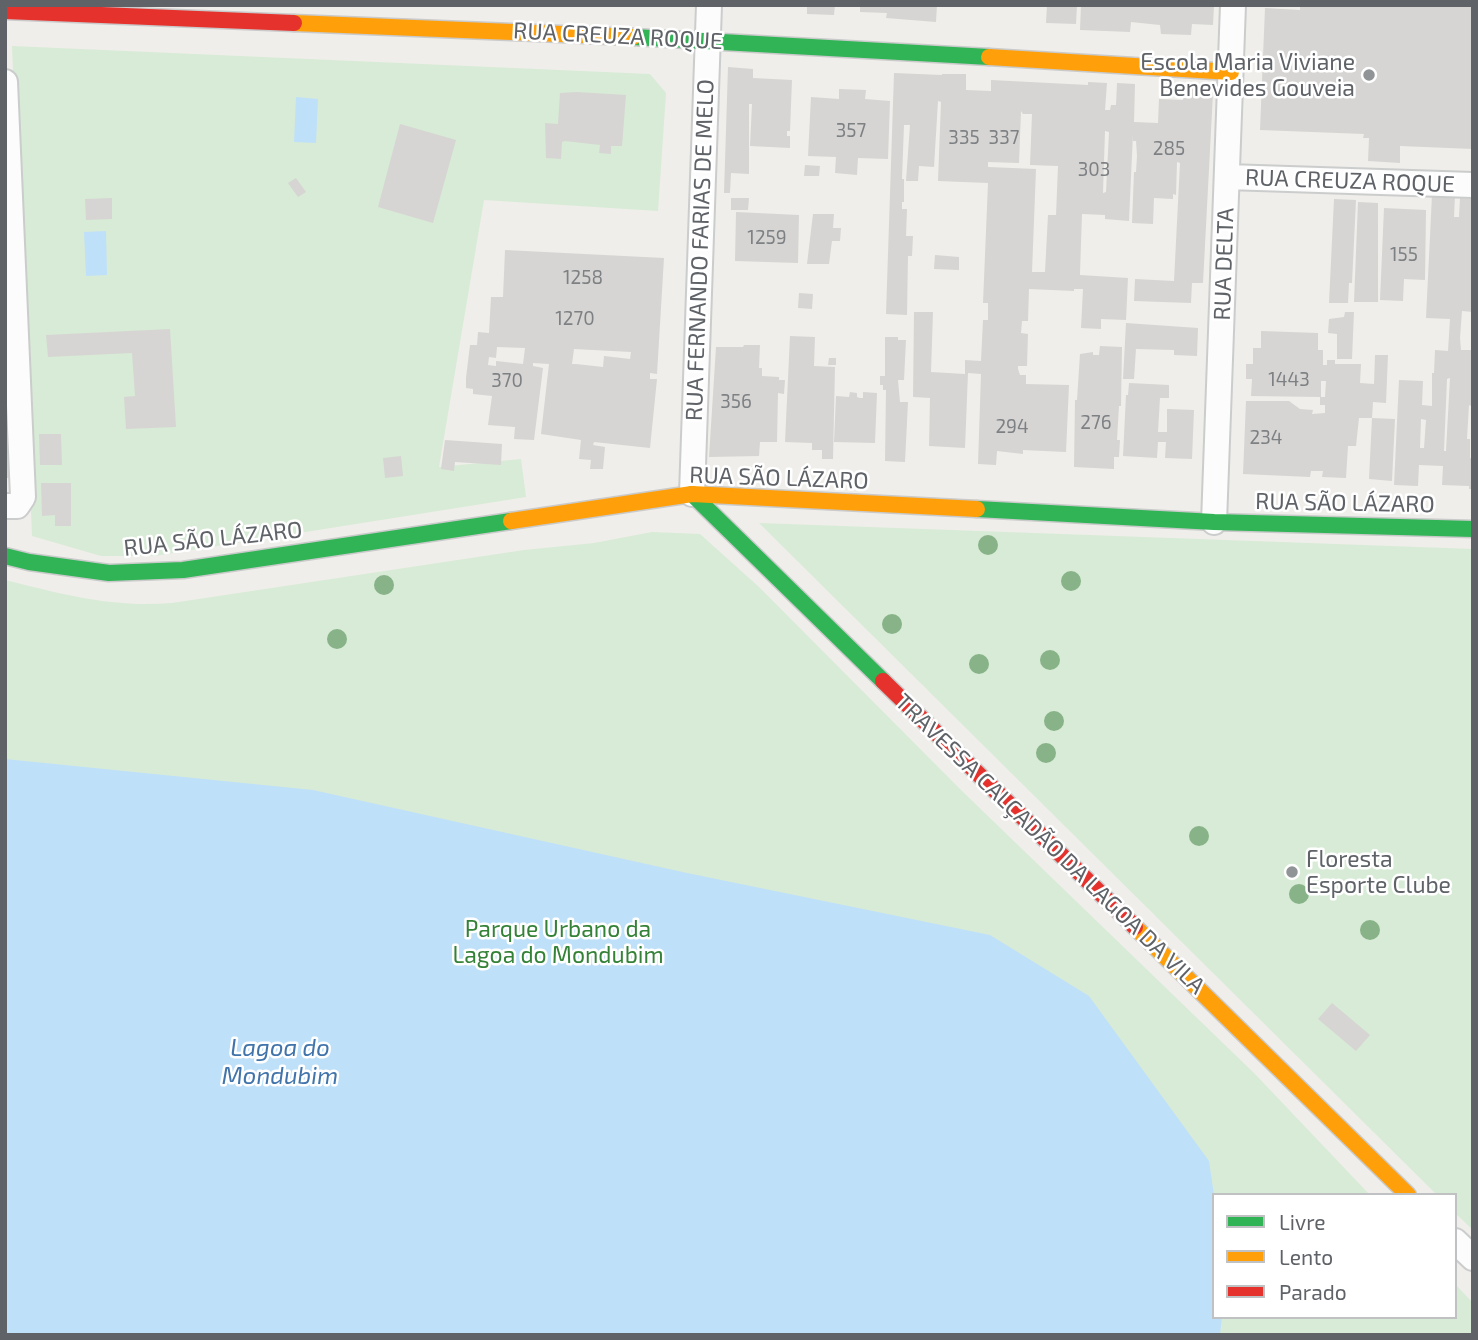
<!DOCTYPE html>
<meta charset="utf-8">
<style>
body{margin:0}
#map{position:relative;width:1478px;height:1340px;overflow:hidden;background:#efeeea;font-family:"Exo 2",sans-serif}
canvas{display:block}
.frame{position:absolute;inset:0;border:7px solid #5f6368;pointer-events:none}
.legend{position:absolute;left:1212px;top:1193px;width:245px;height:126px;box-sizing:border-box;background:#fff;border:2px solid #bfc1c3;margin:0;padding:9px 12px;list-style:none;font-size:21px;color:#5f6368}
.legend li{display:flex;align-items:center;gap:14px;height:35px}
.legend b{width:35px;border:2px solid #bfc1c3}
</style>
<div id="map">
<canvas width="1478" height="1340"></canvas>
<div class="frame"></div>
<ul class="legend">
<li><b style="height:9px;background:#30b455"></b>Livre</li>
<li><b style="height:9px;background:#ff9f0a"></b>Lento</li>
<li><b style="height:9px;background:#e5322d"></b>Parado</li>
</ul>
</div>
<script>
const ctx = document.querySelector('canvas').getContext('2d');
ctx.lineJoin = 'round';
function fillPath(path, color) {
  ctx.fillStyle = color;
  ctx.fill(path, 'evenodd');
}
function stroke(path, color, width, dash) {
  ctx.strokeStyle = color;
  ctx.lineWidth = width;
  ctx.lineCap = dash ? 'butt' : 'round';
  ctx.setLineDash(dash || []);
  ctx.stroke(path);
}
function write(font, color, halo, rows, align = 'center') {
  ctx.font = font + ' "Exo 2",sans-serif';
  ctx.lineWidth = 5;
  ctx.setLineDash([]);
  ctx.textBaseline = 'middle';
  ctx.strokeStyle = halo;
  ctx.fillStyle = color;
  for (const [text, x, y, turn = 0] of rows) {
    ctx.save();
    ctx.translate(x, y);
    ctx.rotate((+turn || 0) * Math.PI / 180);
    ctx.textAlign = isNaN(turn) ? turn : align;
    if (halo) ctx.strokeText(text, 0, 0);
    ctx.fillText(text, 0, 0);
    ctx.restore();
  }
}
fillPath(new Path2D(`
 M12,46L650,74L666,93L658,211L484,200L439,467L521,459L526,497L154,556H101L32,536Z
 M759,523L1473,549V1230L1455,1213V1195H1437Z
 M652,532L700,534L759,587L962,791L1254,1073L1370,1195H1214V1317H1455V1284L1473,1303V1335H5V580C62,594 112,608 172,603L524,550L594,543Z`), '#d8ebd6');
fillPath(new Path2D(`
 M296,97L318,99L316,143L294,142Z
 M106,231L107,275L86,276L84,232Z
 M5,759L313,790L687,873L990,935L1089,996L1209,1161L1214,1195V1317H1222L1220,1335H5Z`), '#bfe0f9');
fillPath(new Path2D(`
 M807,5H835L834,15L807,14Z
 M860,5H937L936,22L886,18L887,13L860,12Z
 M1047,5H1077L1076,24L1046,23Z
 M1081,5H1214L1213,25L1192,24L1191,35L1161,34L1160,25L1131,22L1130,32L1080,30Z
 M1300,5H1473V149L1400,146V163L1368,161L1369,138H1363L1364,134L1260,130L1265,8L1300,10Z
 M728,67L753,69V78L792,80L790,131H787V136H790V148L750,146L752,104H749V174L731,173L730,193H724Z
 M894,73L942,75V74H966V90L991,91V80L1088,85V82L1107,83L1105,110H1110L1111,105H1116L1117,83L1135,84L1134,122L1158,123L1159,99L1183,100L1184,85L1210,88L1213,93L1203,283H1192L1191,303L1134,301L1135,279L1174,281L1180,163L1177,162L1176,195L1173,194V199L1154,198L1153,224L1132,223L1134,172H1136L1137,156L1136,141H1133V134L1129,221L1105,219V215L1082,214L1080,273V275L1128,278L1126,320L1101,319V329L1081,328L1083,289H1074V291L1029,289L1028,321H1022L1021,333L1028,334L1027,366H1018V369L1020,375H1026V384L1069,385L1066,452L1023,450V454L997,451L996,465L978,464L981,374L968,373L965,448L929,446L930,398L913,397L914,312H933L931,372L965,374V360L981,361L983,320H988V303H983L988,183L938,181L941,102L938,101L934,167L919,166L918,181H906L910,125H904L902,179H904V202H902V209H907L906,236H913L912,256H908L907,315L886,314ZM1021,111L1023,114H1032L1030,165L1058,166L1056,215H1048L1045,272H1032L1036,169L988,167V162L1019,163ZM1105,131L1109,132L1106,192L1103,193Z
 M839,89L866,90L865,99L890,101L888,159L858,158L857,175L835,173L836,157L808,156L811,97L839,99Z
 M577,92L626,95L622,146H611V154L599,153L600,145L565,141L562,142L561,159L546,158L545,123L558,124L560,93Z
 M400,124L456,140L433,223L378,207Z
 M805,165L820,166L819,176H804Z
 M296,178L306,192L298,197L288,183Z
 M1432,195H1455L1454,217H1459L1460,198L1473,199V312L1462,311L1460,338L1461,350H1472L1471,406L1469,405L1467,439H1470V458L1473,459V489H1469V486L1442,485L1443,466L1419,465L1418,486L1394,485L1399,380L1423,381L1422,405L1432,406V373H1434L1435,350L1448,351L1450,319L1426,318ZM1450,378L1446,451H1444L1447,379ZM1421,419L1426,420L1424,448H1420Z
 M112,198V219L86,220L85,199Z
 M731,198H749L748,210H731Z
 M1334,199L1356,200L1352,283H1349L1348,303H1329Z
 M1358,202L1378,203V302H1354Z
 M1384,208L1426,210L1425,280L1404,279L1403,301L1380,300Z
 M736,212L799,215L798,263L735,261Z
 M813,214H834L833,228H841L840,241H832L829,264H807Z
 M505,250L664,258L657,374L650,373V379H657L650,448L594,442L593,445L605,447L603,469H590L591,460L579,459L581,440L541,434L549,364L533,363V366L543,368L534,440L514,439L515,427L488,425L492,396L473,394V389L466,388V378L470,345H477L478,332L489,333L491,297H503ZM497,347L525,348L523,364L496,361V366L488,365L489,357L496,358ZM574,349L631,352L630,359L604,356L603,367L576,364H572Z
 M935,255L959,257V270L934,269Z
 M799,293L813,294L812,309L798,308Z
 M1345,312H1354L1352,359H1337V334L1328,333L1329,319L1344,317Z
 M1126,323L1198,328L1197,356L1174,355V350L1136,349L1134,379H1123Z
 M170,329L176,427L126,429L124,397L135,396L132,353L48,357L46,335Z
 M1261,331L1318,333V350H1323V365H1327V360H1335V364H1361L1360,383L1374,384L1375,355H1388L1386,403L1373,402L1372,418H1359L1356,446H1348L1346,478L1322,477L1323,471H1311L1310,477L1243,474L1246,401H1289L1300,409L1313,410L1312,414L1325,413V405H1320V397L1251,396L1252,379H1246V364H1253V348H1261ZM1321,381H1326L1325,397H1321Z
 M790,336L815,337L814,366L835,367L833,459H822V450H812V443L785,442Z
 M885,337H898V340H906L904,380H898L900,402H908L905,462L885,461L886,390H883V385H880V376H885Z
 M744,345H760L759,368H762V376L779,377V380H785L784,394L778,393L777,442H760L759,456L709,457L716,347H743Z
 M1100,346L1122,347L1121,406H1119L1117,440H1120L1119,457H1114V469L1074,467L1075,400H1077L1080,354L1093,352V355H1099Z
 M829,358H836V365H828Z
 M1129,383L1169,385V398H1160L1158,432H1167V409L1194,410L1192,459L1165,458L1166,442H1158L1157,458L1123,456L1126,395H1128Z
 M850,392L857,393V397L860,398H863V392L877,393L875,443L834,442L836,396L849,397Z
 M1372,418L1395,419L1392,481L1369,479Z
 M39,434H61L62,465H40Z
 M445,440L502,444L501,465L455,462L454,471L441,469Z
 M5,447H12L13,478H5Z
 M401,456L403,476L385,478L383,458Z
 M41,483H71V526H55V515L42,516Z
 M1332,1003L1370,1035L1356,1051L1318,1019Z`), '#d6d5d3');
const street = new Path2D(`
 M5,82L23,497L17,506H5
 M1227,177L1473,185
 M692,494L709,5
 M1214,522L1233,5
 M1455,1241L1473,1258`);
const fast = new Path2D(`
 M633,37L989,57
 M692,494L883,681
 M977,509L1214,522L1473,529
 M5,556L29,562L109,573L183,570L511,521`);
const slow = new Path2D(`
 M294,23L633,37
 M989,57L1231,72
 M511,521L692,494L977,509
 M1135,927L1408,1195`);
const jam = new Path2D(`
 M5,11L294,23
 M883,681L1135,927`);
stroke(street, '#cbcccc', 28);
stroke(fast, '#cacacb', 19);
stroke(slow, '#cacacb', 19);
stroke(jam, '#cacacb', 19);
stroke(street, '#fdfcfc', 24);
stroke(fast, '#30b455', 16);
stroke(slow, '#ff9f0a', 16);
stroke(jam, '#e5322d', 16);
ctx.fillStyle = '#88b388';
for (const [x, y] of [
 [988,545],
 [1071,581],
 [384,585],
 [892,624],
 [337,639],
 [1050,660],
 [979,664],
 [1054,721],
 [1046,753],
 [1199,836],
 [1299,894],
 [1370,930]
]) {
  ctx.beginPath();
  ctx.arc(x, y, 10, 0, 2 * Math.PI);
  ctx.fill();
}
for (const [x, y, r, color] of [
 [1369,75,7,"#919496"],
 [1292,872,7,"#919496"]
]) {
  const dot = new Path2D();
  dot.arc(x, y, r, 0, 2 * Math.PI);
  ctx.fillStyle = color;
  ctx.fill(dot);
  stroke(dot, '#fff', 2.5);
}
write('19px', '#7e8184', null, [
 ["357",851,131],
 ["335",964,138],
 ["337",1004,138],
 ["285",1169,149],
 ["303",1094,170],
 ["1259",767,238],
 ["155",1404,255],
 ["1258",583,278],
 ["1270",575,319],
 ["1443",1289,380],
 ["370",507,381],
 ["356",736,402],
 ["276",1096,423],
 ["294",1012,427],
 ["234",1266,438]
]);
write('23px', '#5f6368', '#fff', [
 ["RUA CREUZA ROQUE",618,36,3],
 ["RUA CREUZA ROQUE",1350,181,2],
 ["RUA FERNANDO FARIAS DE MELO",700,250,-88],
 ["RUA DELTA",1224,264,-88],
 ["RUA SÃO LÁZARO",779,478,2],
 ["RUA SÃO LÁZARO",1345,503,1],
 ["RUA SÃO LÁZARO",213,539,-6],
 ["TRAVESSA CALÇADÃO DA LAGOA DA VILA",1050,844,44]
]);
write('23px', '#5f6368', '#fff', [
 ["Escola Maria Viviane",1355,62],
 ["Benevides Gouveia",1355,88],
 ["Floresta",1306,859,"left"],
 ["Esporte Clube",1306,885,"left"]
], 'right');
write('23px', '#348238', '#fff', [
 ["Parque Urbano da",558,929],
 ["Lagoa do Mondubim",558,955]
]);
write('italic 24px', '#4174aa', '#fff', [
 ["Lagoa do",280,1048],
 ["Mondubim",280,1076]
]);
</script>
